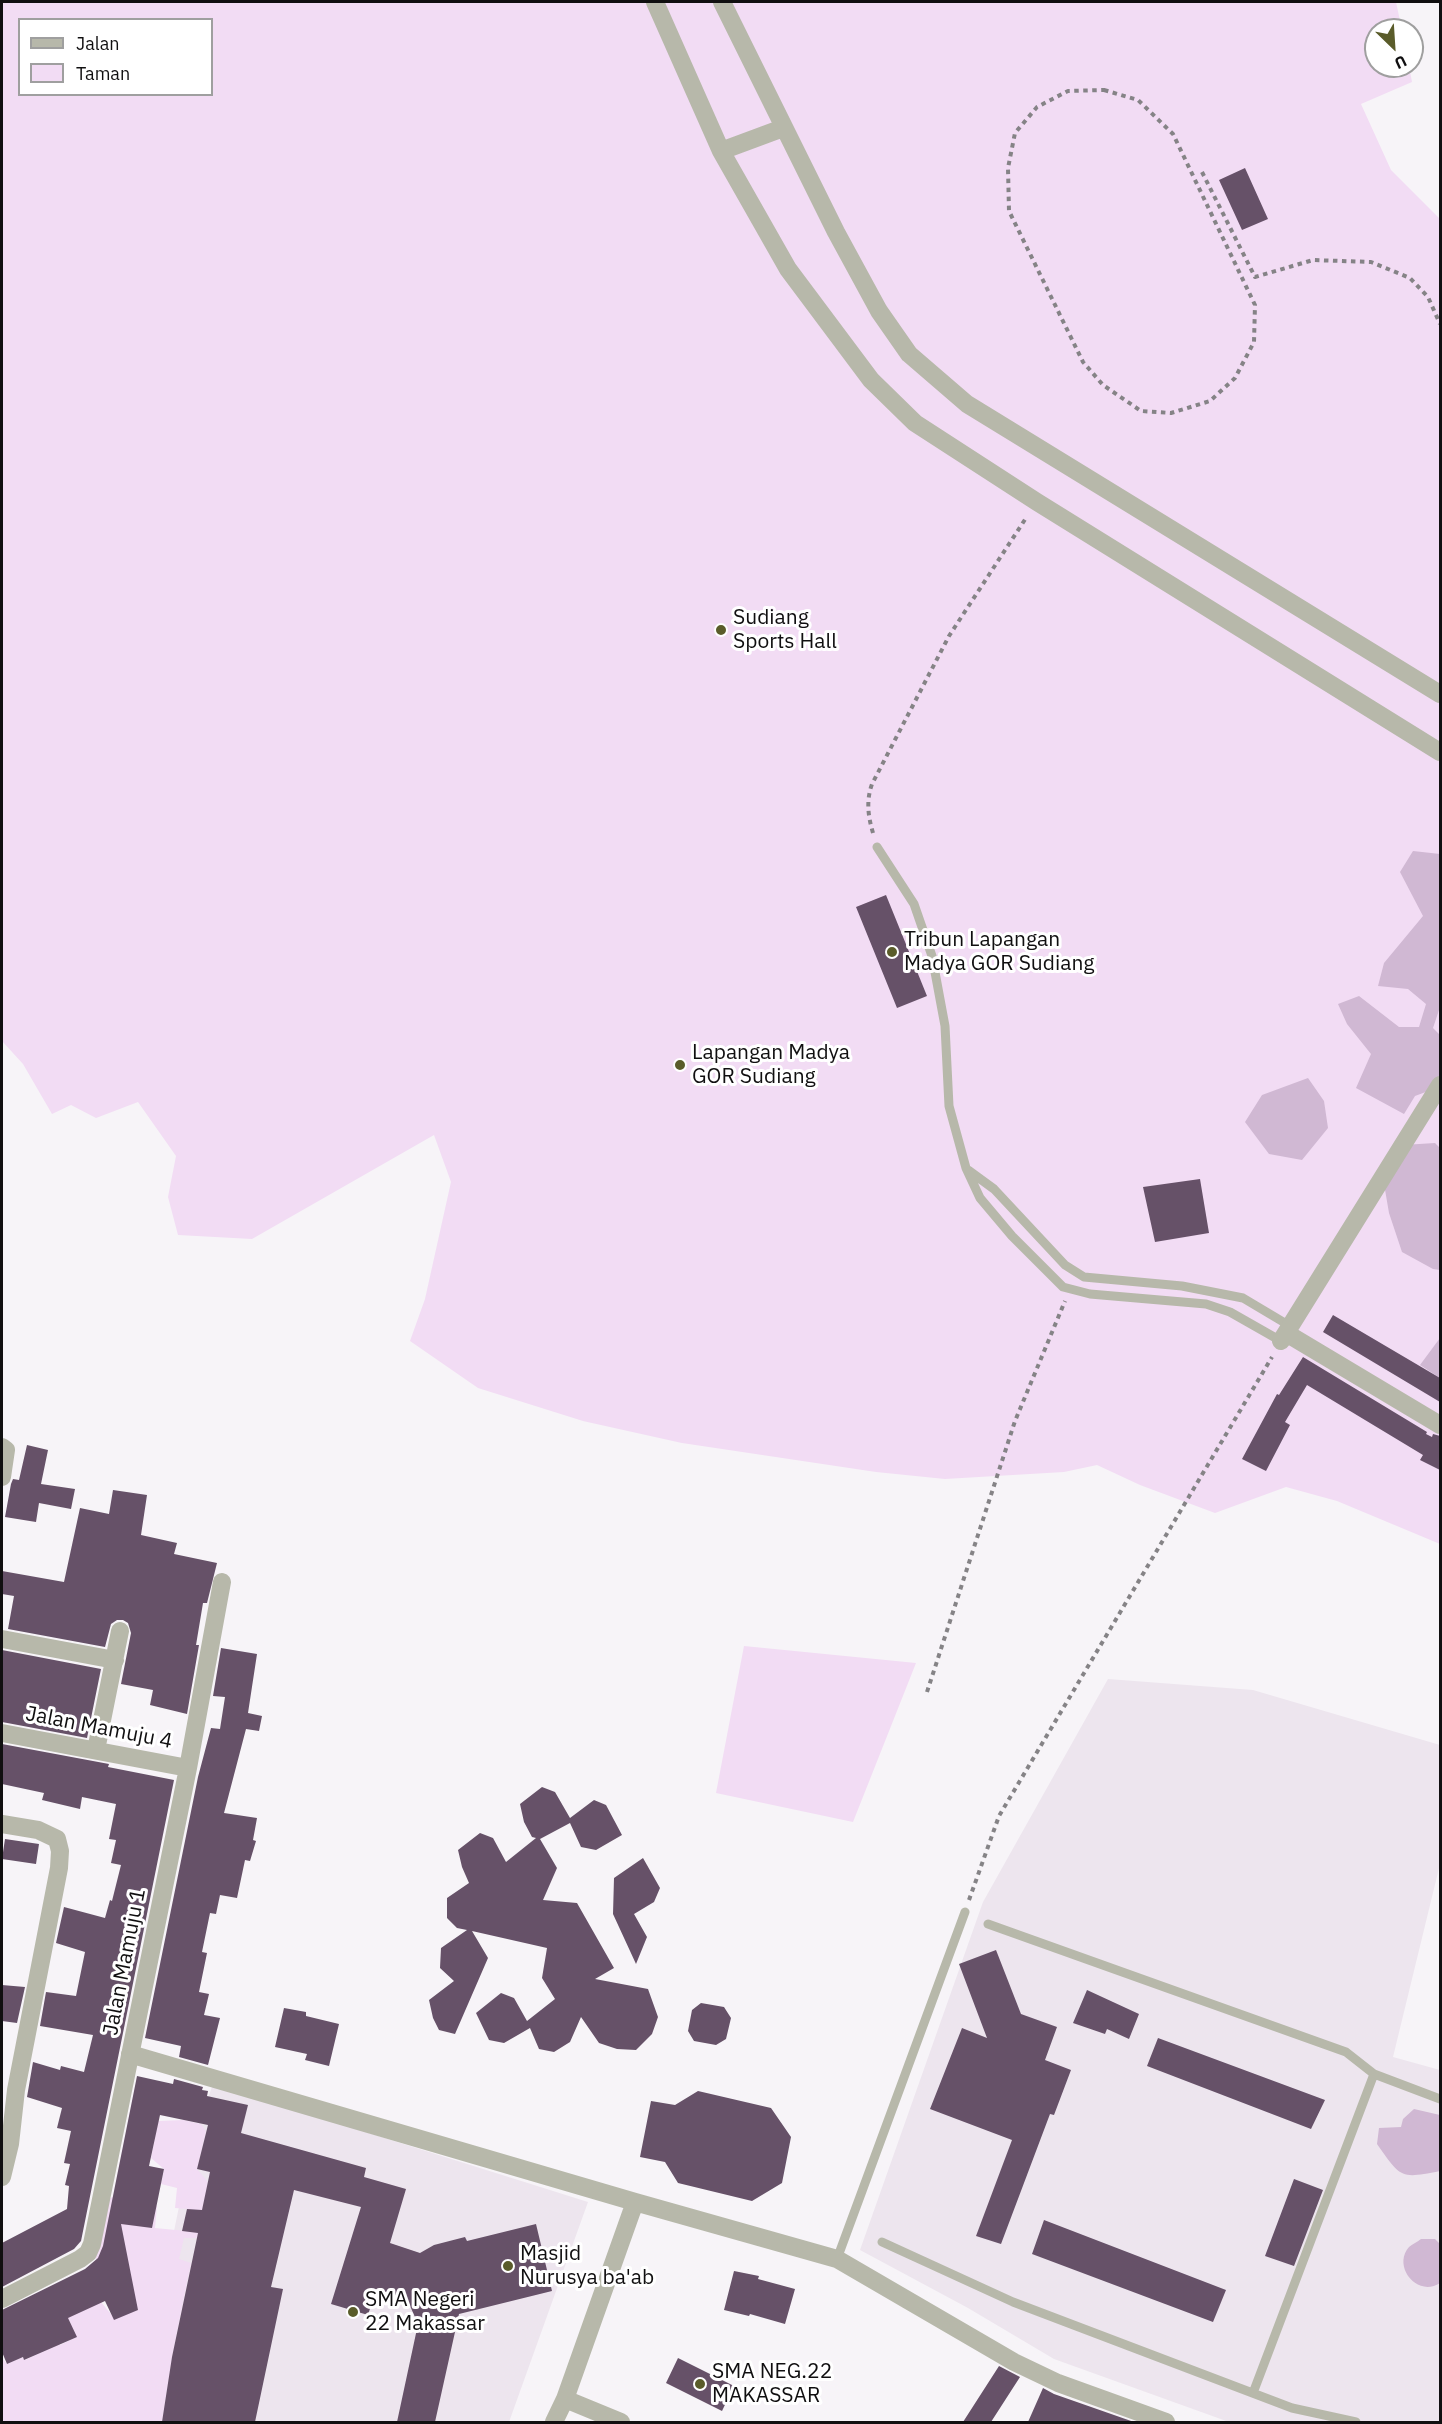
<!DOCTYPE html>
<style>
body{margin:0}
#map{position:relative;width:1442px;height:2424px;overflow:hidden;background:#f7f4f8;font-family:"IBM Plex Sans",sans-serif}
canvas{display:block}
.frame{position:absolute;inset:0;border:3px solid #100f10;pointer-events:none}
.legend{position:absolute;left:18px;top:18px;width:195px;height:78px;box-sizing:border-box;background:#fff;border:2px solid #9f9f9f;margin:0;padding:8px 10px;list-style:none;font-size:18px;color:#100f10}
.legend li{display:flex;align-items:center;gap:12px;height:30px}
.legend b{width:30px;border:2px solid #9f9f9f}
.north{position:absolute;left:1364px;top:18px;width:60px;height:60px;box-sizing:border-box;background:#fff;border:2px solid #9f9f9f;border-radius:50%;rotate:155deg;font-size:16px;font-weight:700;line-height:24px;text-align:center;color:#100f10}
.north::after{content:'';display:block;margin:auto;width:21px;height:27px;background:#5a5c2a;clip-path:polygon(50% 0,100% 100%,50% 72%,0 100%)}
</style>
<div id="map">
<canvas width="1442" height="2424"></canvas>
<div class="frame"></div>
<ul class="legend">
<li><b style="height:8px;background:#b7b8aa"></b>Jalan</li>
<li><b style="height:16px;background:#f2dcf4"></b>Taman</li>
</ul>
<div class="north">U</div>
</div>
<script>
const ctx = document.querySelector('canvas').getContext('2d');
ctx.lineJoin = 'round';
function fillPath(path, color) {
  ctx.fillStyle = color;
  ctx.fill(path, 'evenodd');
}
function stroke(path, color, width, dash) {
  ctx.strokeStyle = color;
  ctx.lineWidth = width;
  ctx.lineCap = dash ? 'butt' : 'round';
  ctx.setLineDash(dash || []);
  ctx.stroke(path);
}
function write(font, color, halo, rows, align = 'center') {
  ctx.font = font + ' "IBM Plex Sans",sans-serif';
  ctx.lineWidth = 6;
  ctx.setLineDash([]);
  ctx.textBaseline = 'middle';
  ctx.strokeStyle = halo;
  ctx.fillStyle = color;
  for (const [text, x, y, turn = 0] of rows) {
    ctx.save();
    ctx.translate(x, y);
    ctx.rotate((+turn || 0) * Math.PI / 180);
    ctx.textAlign = isNaN(turn) ? turn : align;
    if (halo) ctx.strokeText(text, 0, 0);
    ctx.fillText(text, 0, 0);
    ctx.restore();
  }
}
fillPath(new Path2D(`
 M1108,1679L1253,1690L1440,1745V1864L1393,2057L1440,2070V2422H1229L1054,2359L968,2308L860,2250L983,1902Z
 M213,2084L588,2202L509,2422H135L192,2143Z`), '#ede5ee');
fillPath(new Path2D(`
 M2,2H1396L1402,30H1376V66H1409L1412,82L1361,104L1391,170L1440,219V1544L1337,1501L1286,1487L1215,1513L1140,1485L1097,1465L1064,1472L945,1479L876,1472L682,1443L583,1421L478,1388L410,1341L425,1299L451,1182L434,1135L252,1239L178,1235L168,1197L176,1156L138,1102L96,1118L71,1105L52,1114L23,1064L2,1041ZM20,20H212V94H20Z
 M744,1646L916,1663L853,1822L716,1793Z
 M184,2120L201,2124L206,2131L197,2169L208,2182L197,2238H184L179,2259L191,2263L172,2357L162,2422H2V2358L7,2364L22,2357L25,2360L42,2352L47,2325L60,2345L76,2337L65,2312L101,2302L115,2319L99,2261L88,2253L99,2202L113,2197L155,2205L157,2206L155,2228L186,2231L189,2209L175,2208L177,2188L161,2184L164,2169L151,2158L158,2121Z`), '#f2dcf4');
fillPath(new Path2D(`
 M1413,851L1440,854V1007L1433,1028L1440,1035V1081L1439,1087L1415,1096L1404,1114L1356,1088L1371,1054L1347,1024L1338,1004L1359,996L1399,1027H1419L1426,1004L1408,989L1378,986L1384,963L1423,916L1400,872Z
 M1308,1078L1324,1101L1328,1128L1302,1160L1269,1154L1245,1122L1262,1095Z
 M1435,1143L1440,1148V1270L1433,1269L1402,1252L1389,1213L1383,1178L1403,1145Z
 M1440,1338V1378L1420,1365Z
 M1414,2109L1440,2115V2171C1400,2179 1401,2178 1377,2144L1379,2128L1401,2127L1403,2119Z
 M1421,2239H1435L1440,2244V2283C1417,2298 1392,2266 1409,2247C1412,2244 1418,2242 1421,2239Z`), '#d0b8d3');
fillPath(new Path2D(`
 M1245,168L1268,219L1242,230L1219,180Z
 M886,895L927,996L897,1008L856,907Z
 M1200,1179L1209,1233L1155,1242L1143,1187Z
 M1333,1315L1440,1378V1402L1323,1332Z
 M1303,1357L1427,1432L1426,1434L1432,1437L1433,1434L1440,1436V1470L1420,1460L1423,1455L1307,1385L1285,1422L1290,1425L1266,1471L1242,1459L1277,1394L1279,1395Z
 M27,1445L48,1450L41,1484L75,1489L71,1509L39,1503L36,1522L5,1517L11,1484L13,1479L19,1480Z
 M113,1490L147,1495L141,1535L177,1543L174,1554L217,1563L207,1603H203L196,1645H199L187,1714L150,1705L153,1690L121,1684L131,1633L128,1623L123,1620H117L111,1624L105,1647L8,1629L14,1596L2,1594V1571L64,1582L80,1508L109,1514Z
 M221,1648L257,1654L248,1713L262,1716L259,1731L246,1729L224,1813L257,1818L253,1840L256,1841L250,1861L245,1860L237,1898L220,1895L216,1914L210,1913L202,1952L207,1953L199,1992L209,1994L204,2015L220,2018L208,2065L179,2057L181,2046L145,2038L198,1777L211,1728L220,1729L225,1697L213,1696Z
 M2,1650L101,1669L87,1738L2,1722Z
 M2,1744L109,1764L108,1767L174,1780L81,2241L74,2249L2,2287V2243L67,2209L69,2186L65,2185L70,2164L64,2163L71,2131L57,2128L62,2108L27,2097L33,2062L60,2070L61,2066L84,2072L93,2035L40,2026L46,1992L76,1996L85,1952L56,1943L64,1907L105,1918L110,1900L112,1901L121,1865L111,1863L116,1840L109,1839L116,1804L82,1797L80,1809L42,1800L44,1793L2,1784Z
 M542,1787L555,1792L570,1818L594,1800L606,1805L622,1835L596,1850L581,1847L570,1823L540,1839L557,1868L543,1900L577,1903L614,1968L595,1979L648,1989L658,2017L652,2034L636,2050L617,2049L599,2043L581,2017L570,2042L554,2052L539,2049L530,2028L504,2043L489,2040L476,2013L501,1993L514,1998L527,2021L555,1999L542,1978L547,1948L472,1931L488,1958L455,2034L439,2030L433,2018L429,2000L454,1981L440,1968L441,1948L467,1930L457,1928L447,1918V1898L469,1883L462,1867L458,1850L480,1833L493,1838L506,1862L536,1838L532,1837L524,1822L520,1804Z
 M5,1839L39,1844L36,1864L2,1859Z
 M643,1858L660,1888L654,1902L634,1914L647,1937L636,1964L613,1914L614,1878Z
 M996,1950L1021,2014L1057,2027L1045,2060L1071,2070L1054,2115L1050,2114L1001,2244L976,2236L1012,2140L930,2109L962,2028L987,2038L959,1964Z
 M2,1985L25,1987L17,2023L2,2021Z
 M1087,1990L1139,2014L1129,2039L1107,2029L1105,2034L1073,2023Z
 M701,2003L724,2007L731,2018L726,2039L716,2045L694,2041L688,2031L692,2010Z
 M284,2008L306,2012V2016L339,2024L329,2066L305,2060L307,2054L275,2047Z
 M1158,2038L1325,2100L1311,2129L1147,2066Z
 M137,2076L173,2084L174,2079L203,2087L202,2090L208,2091L207,2096L248,2105L241,2133L366,2168L364,2177L406,2189L390,2243L420,2253L434,2245L465,2237L467,2241L536,2224L552,2291L459,2314L435,2422H397L418,2324L407,2299L376,2289L368,2315L331,2304L361,2207L294,2190L271,2287L283,2289L255,2422H162L172,2357L198,2233L182,2231L187,2209L202,2210L210,2172L197,2169L208,2125L160,2115L149,2166L164,2169L152,2228L121,2224L138,2310L114,2320L105,2301L68,2318L77,2337L24,2360L23,2357L7,2364L2,2352V2310L85,2269L98,2258L103,2246Z
 M698,2091L771,2108L791,2137L782,2183L752,2201L678,2183L665,2162L640,2157L651,2101L675,2105Z
 M1294,2179L1323,2190L1294,2266L1265,2256Z
 M1044,2220L1226,2290L1213,2322L1032,2254Z
 M734,2271L759,2276L758,2279L795,2289L785,2324L750,2314L749,2316L724,2310Z
 M678,2358L734,2386L722,2411L666,2383Z
 M999,2366L1020,2377L991,2422H963Z
 M1043,2388L1054,2394L1134,2422H1028Z`), '#665168');
stroke(new Path2D(`
 M1104,90L1138,100L1173,134L1255,305L1254,342L1235,378L1210,401L1171,413L1141,411L1103,385L1083,362L1009,211L1008,168L1015,133L1037,107L1068,91Z
 M1202,172L1255,277L1313,260L1371,262L1410,278L1428,297L1440,324
 M873,833C868,816 866,801 872,784L949,636L1026,518
 M927,1692L1015,1421L1065,1301
 M969,1900L999,1816L1272,1357`), '#858386', 4, [4.5, 4.5]);
stroke(new Path2D(`
 M877,847L914,904L932,956L945,1026L949,1106L966,1168L980,1198L1012,1236L1063,1287L1090,1294L1206,1304L1230,1312L1281,1341
 M968,1170L994,1189L1065,1265L1084,1277L1182,1286L1243,1298L1290,1326
 M988,1924L1346,2052L1374,2074L1440,2099
 M882,2242L1013,2302L1292,2408L1356,2422
 M837,2259L965,1912
 M1253,2393L1374,2074`), '#b7b8aa', 9);
stroke(new Path2D(`
 M655,2L721,151L788,269L871,380L915,423L1037,502L1440,752
 M722,2L836,232L879,311L909,354L967,404L1440,694
 M721,151L783,128
 M1286,1333L1440,1425
 M1281,1341L1440,1085
 M2,1447L6,1450L2,1477
 M2,1639L115,1660
 M2,1733L188,1768
 M96,1750L120,1631
 M2,1824L38,1830L57,1839L60,1851L59,1868L16,2090L10,2144L2,2177
 M130,2054L635,2202L837,2259L1014,2362L1058,2383L1166,2422
 M2,2299L80,2259L88,2253L92,2244L188,1768L222,1582
 M554,2422L565,2399
 M621,2422L565,2399L635,2202`), '#b7b8aa', 18);
for (const [x, y, r, color] of [
 [721,630,6,"#5a5c2a"],
 [892,952,6,"#5a5c2a"],
 [680,1065,6,"#5a5c2a"],
 [508,2266,6,"#5a5c2a"],
 [353,2312,6,"#5a5c2a"],
 [700,2384,6,"#5a5c2a"]
]) {
  const dot = new Path2D();
  dot.arc(x, y, r, 0, 2 * Math.PI);
  ctx.fillStyle = color;
  ctx.fill(dot);
  stroke(dot, '#fff', 2);
}
write('21px', '#100f10', '#fff', [
 ["Sudiang",733,618],
 ["Sports Hall",733,642],
 ["Tribun Lapangan",904,940],
 ["Madya GOR Sudiang",904,964],
 ["Lapangan Madya",692,1053],
 ["GOR Sudiang",692,1077],
 ["Masjid",520,2254],
 ["Nurusya ba'ab",520,2278],
 ["SMA Negeri",365,2300],
 ["22 Makassar",365,2324],
 ["SMA NEG.22",712,2372],
 ["MAKASSAR",712,2396]
], 'left');
write('21px', '#100f10', '#fff', [
 ["Jalan Mamuju 4",99,1728,11],
 ["Jalan Mamuju 1",125,1962,-79]
]);
</script>
